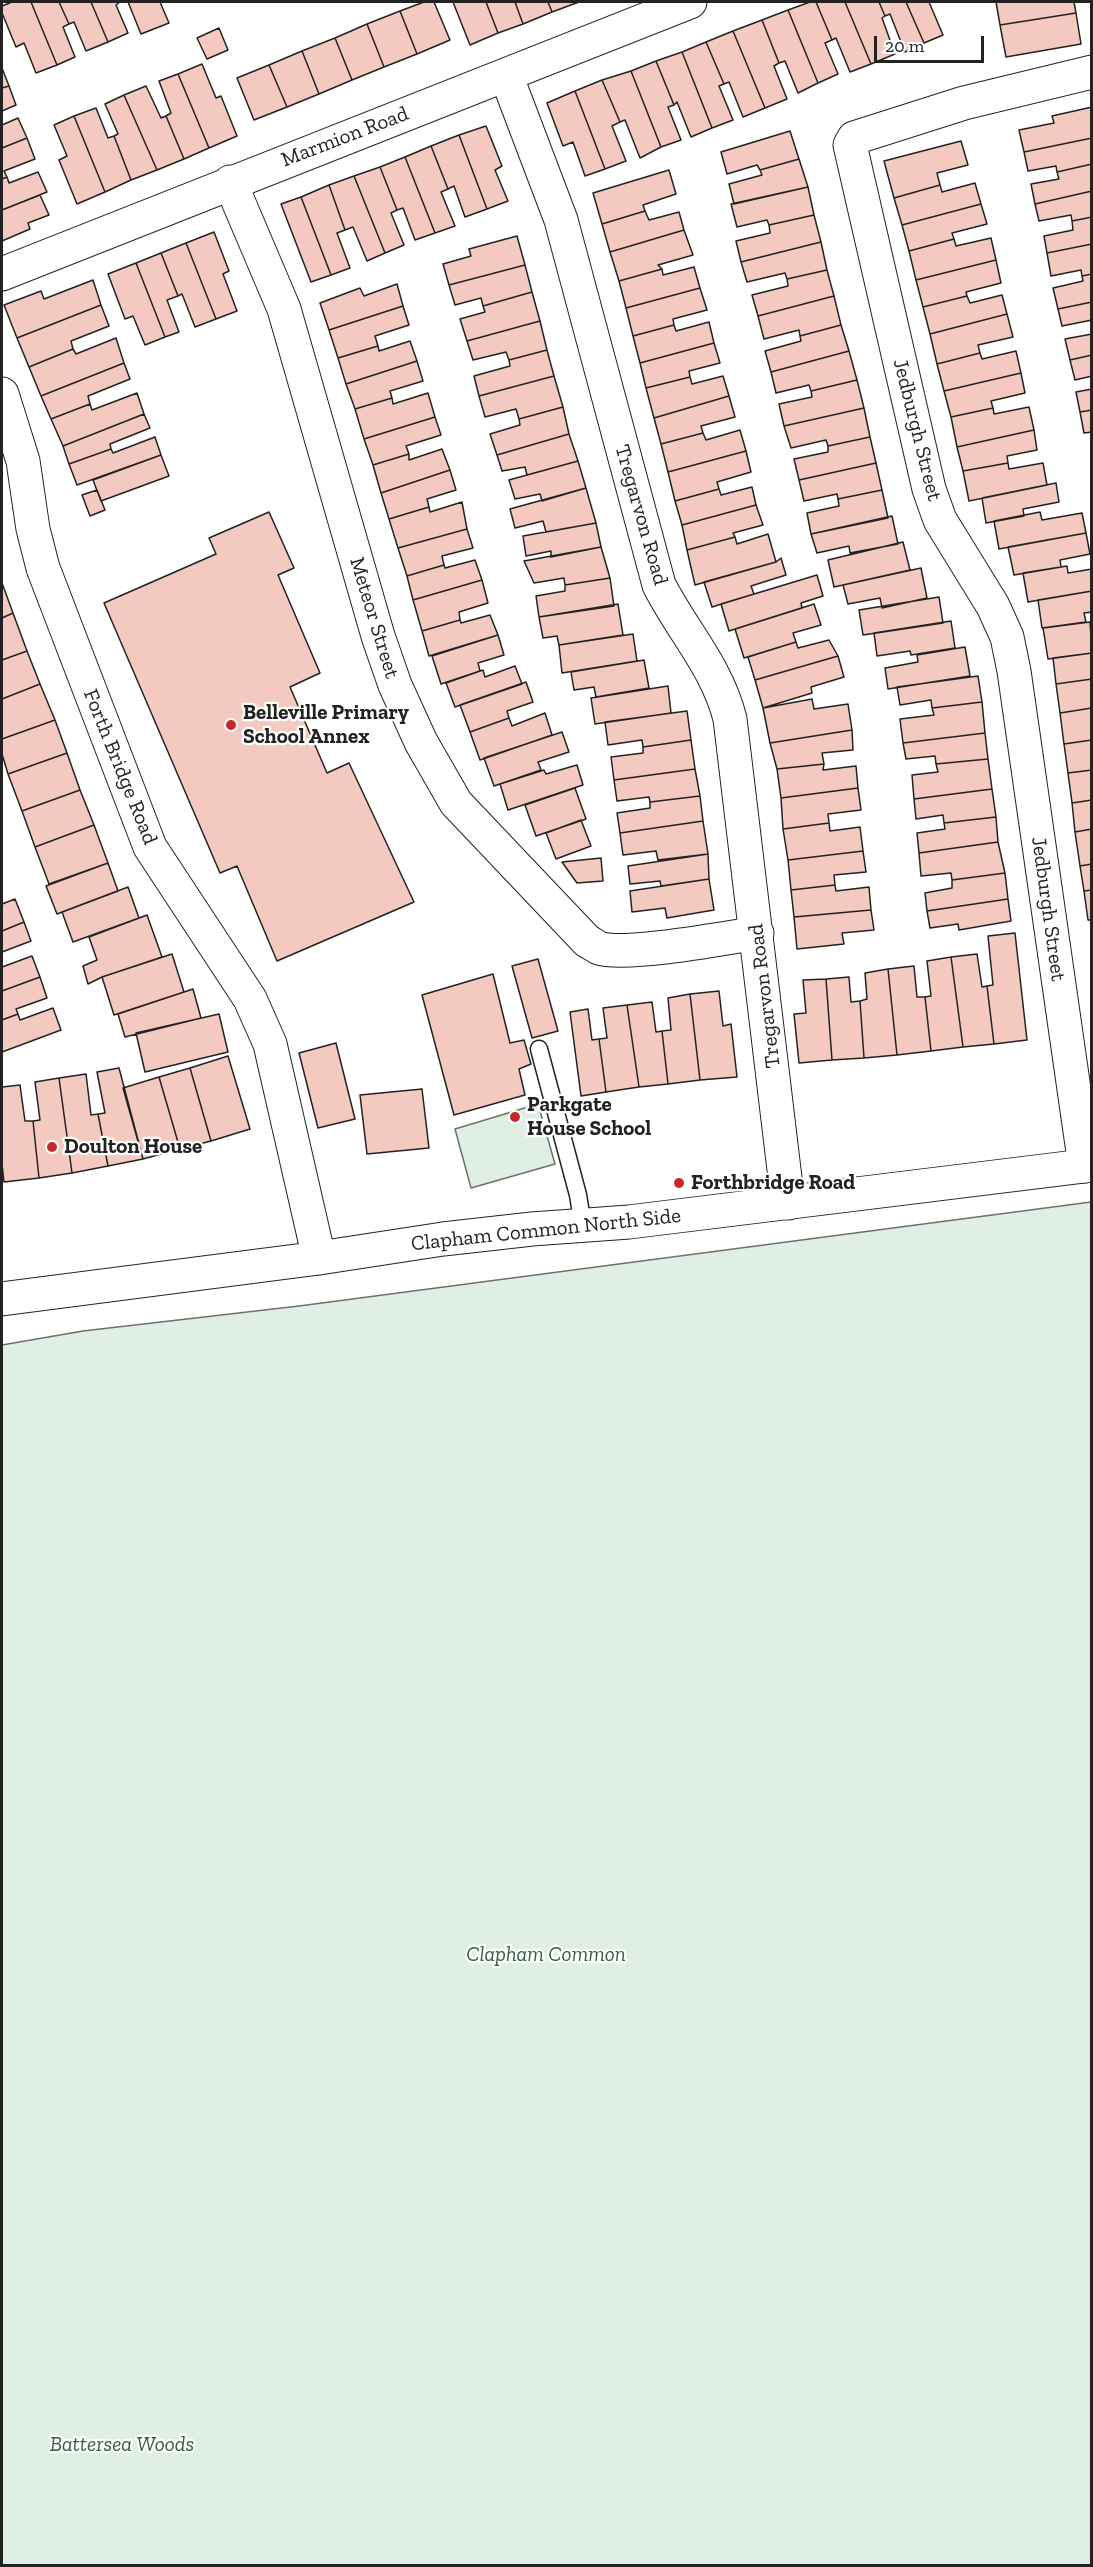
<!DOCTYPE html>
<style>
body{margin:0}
#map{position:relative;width:1093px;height:2567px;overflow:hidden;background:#fff;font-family:"Zilla Slab",serif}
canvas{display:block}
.frame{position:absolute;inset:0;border:3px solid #222;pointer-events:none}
.scale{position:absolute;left:874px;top:36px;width:110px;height:27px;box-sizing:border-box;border:3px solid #222;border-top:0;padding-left:8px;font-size:18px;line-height:21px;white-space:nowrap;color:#222;-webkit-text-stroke:4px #fff;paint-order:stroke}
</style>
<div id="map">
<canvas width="1093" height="2567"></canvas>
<div class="frame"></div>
<div class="scale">20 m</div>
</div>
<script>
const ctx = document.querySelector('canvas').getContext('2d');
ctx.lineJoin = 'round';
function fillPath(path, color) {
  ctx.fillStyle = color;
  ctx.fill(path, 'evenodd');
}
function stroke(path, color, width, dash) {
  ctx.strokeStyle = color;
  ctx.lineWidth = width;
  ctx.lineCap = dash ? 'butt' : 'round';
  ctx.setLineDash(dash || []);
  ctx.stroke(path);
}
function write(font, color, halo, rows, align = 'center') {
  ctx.font = font + ' "Zilla Slab",serif';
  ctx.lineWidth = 4.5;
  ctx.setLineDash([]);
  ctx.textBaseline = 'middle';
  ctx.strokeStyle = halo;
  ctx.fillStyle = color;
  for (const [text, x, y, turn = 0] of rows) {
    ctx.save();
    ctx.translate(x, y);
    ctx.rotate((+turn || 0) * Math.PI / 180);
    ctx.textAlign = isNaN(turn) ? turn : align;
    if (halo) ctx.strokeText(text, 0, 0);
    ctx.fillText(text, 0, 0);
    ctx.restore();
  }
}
const green = new Path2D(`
 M538,1104L555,1164L471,1188L455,1129Z
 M1091,1202V2565H2V1345L83,1331L299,1306Z`);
fillPath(green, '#e0efe3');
stroke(green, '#6f6f6f', 1.5);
const building = new Path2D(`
 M12,2H31L57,65L36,73L24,43L16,47L2,13V6Z
 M31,2H59L69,24L63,27L75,57L57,65Z
 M59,2H91L108,42L86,51L74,22L69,24Z
 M91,2H120L116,5L128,33L108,42Z
 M128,2H160L169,23L141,34Z
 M424,2H434L450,40L417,54L400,11Z
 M453,2H486L498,33L470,45Z
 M486,2H515L523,24L498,33Z
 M515,2H548L552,12L523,24Z
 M548,2H579L552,12Z
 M810,2H816L832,40L825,43L838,74L818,83L788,10Z
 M816,2H845L871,64L850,72L836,38L832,40Z
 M845,2H879L885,16L882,18L895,54L871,64Z
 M879,2H906L924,43L905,52L890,14L885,16Z
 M906,2H929L943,35L924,43Z
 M996,2H1074L1076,13L1000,25Z
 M788,10L818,83L798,93L785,61L779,63L762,20Z
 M400,11L417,54L384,67L367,24Z
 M1076,13L1081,44L1006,57L1000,25Z
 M762,20L779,63L774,66L787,99L765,108L733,31Z
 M367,24L384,67L352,80L335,38Z
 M219,28L228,50L207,59L197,38Z
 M733,31L765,108L743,117L729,82L724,84L706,42Z
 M335,38L352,80L319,94L302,51Z
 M706,42L724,84L719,86L733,120L712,128L682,52Z
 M302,51L319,94L287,107L269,65Z
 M682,52L712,128L691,137L677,102L674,105L656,61Z
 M656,61L674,105L668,107L681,140L661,147L631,71Z
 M202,64L216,98L221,96L237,136L209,148L178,74Z
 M269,65L287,107L254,120L237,78Z
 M2,68L9,86L2,88Z
 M631,71L661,147L640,158L625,120L620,122L602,80Z
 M178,74L209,148L184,159L166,116L171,113L159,81Z
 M602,80L620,122L612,126L626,161L605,169L575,91Z
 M9,86L16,105L2,111V88Z
 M146,86L161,118L166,116L184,159L157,170L124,95Z
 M575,91L605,169L585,176L573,142L563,146L547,103Z
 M124,95L157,170L131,180L114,136L118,134L105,104Z
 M1092,107V138L1024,152L1019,130L1054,123L1052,116Z
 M96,108L108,138L114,136L131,180L105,192L74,116Z
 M74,116L105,192L77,204L59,160L67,156L54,125Z
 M18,118L27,138L2,148V125Z
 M486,126L502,166L495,170L508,201L487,209L459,135Z
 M790,131L799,159L760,170L757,165L727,174L721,152Z
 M459,135L487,209L465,217L454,186L448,189L431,146Z
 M27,138L35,159L4,171L7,177L2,179V148Z
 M1092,138V164L1057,172L1056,166L1028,171L1024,152Z
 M961,141L968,165L937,173L940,185L894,198L884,161Z
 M431,146L448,189L441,192L455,226L435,233L405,157Z
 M405,157L435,233L415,240L403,208L397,210L380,167Z
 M799,159L808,187L734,204L729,184L762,175L760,170Z
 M1092,164V191L1035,204L1031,184L1059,179L1057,172Z
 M380,167L397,210L391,213L404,245L385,253L354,176Z
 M669,170L676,194L643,205L645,211L602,224L593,193Z
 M38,172L47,192L2,210V179L7,177L9,183Z
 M354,176L385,253L367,261L353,227L345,230L329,185Z
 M975,183L981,204L902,225L894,198L940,185L942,192Z
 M329,185L345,230L337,233L350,268L331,275L301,197Z
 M808,187L814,215L769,225L767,220L737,227L731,204Z
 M1092,191V217L1072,221L1071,215L1039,221L1035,204Z
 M40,195L49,215L28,223L30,229L2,241V210Z
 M301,197L331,275L311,282L281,204Z
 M981,204L987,224L952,233L954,239L909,251L902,225Z
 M645,211L649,220L679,212L684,230L610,252L602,224Z
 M814,215L821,242L741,262L736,241L770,233L769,225Z
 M1092,217V244L1047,253L1044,236L1073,230L1072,221Z
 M684,230L693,255L658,265L662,269L619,281L610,252Z
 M214,232L229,271L223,274L237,311L216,319L186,243Z
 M517,236L525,265L449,285L443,264L471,256L469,249Z
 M991,238L996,260L916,280L909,251L954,239L956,246Z
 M821,242L827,270L787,279L785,273L747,282L741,262Z
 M186,243L216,319L195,327L182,294L178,296L161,253Z
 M1092,244V274L1082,276L1081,270L1051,276L1047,253Z
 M161,253L178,296L167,300L179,332L165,337L136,263Z
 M996,260L1001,283L966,292L967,296L923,307L916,280Z
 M136,263L165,337L145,345L133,316L125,319L108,274Z
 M525,265L532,292L483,306L481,298L455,305L449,285Z
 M694,267L700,288L626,308L619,281L662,269L663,275Z
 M827,270L834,296L758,316L752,295L788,286L787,279Z
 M1092,274V302L1058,309L1053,288L1083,281L1082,276Z
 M93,280L101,305L17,338L4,305L41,291L44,299Z
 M397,284L403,306L329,330L320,303L360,288L364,296Z
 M700,288L707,310L673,319L674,325L633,336L626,308Z
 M532,292L540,321L467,341L460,319L485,312L483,306Z
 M1002,295L1007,314L930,334L923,307L967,296L970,303Z
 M834,296L841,325L800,336L799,330L764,339L758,316Z
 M1092,302V320L1062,326L1058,309Z
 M101,305L109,326L71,341L73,349L29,367L17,338Z
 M403,306L409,325L375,336L378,346L338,358L329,330Z
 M1007,314L1013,337L978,345L980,353L937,364L930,334Z
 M540,321L547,350L509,360L506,352L473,360L467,341Z
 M709,322L714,343L640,363L633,336L674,325L676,331Z
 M841,325L849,351L771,372L765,351L801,341L800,336Z
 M1092,334V355L1070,360L1065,339Z
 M116,338L124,363L41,396L29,367L73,349L76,354Z
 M410,341L417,361L346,384L338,358L378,346L379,351Z
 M714,343L720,363L689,371L690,377L646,388L640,363Z
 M547,350L554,376L479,396L474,376L510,366L509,360Z
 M849,351L857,380L811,391L809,385L776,393L771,372Z
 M1016,351L1021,373L944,391L937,364L980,353L982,359Z
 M1092,355V376L1075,380L1070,360Z
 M417,361L423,381L390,391L392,398L355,409L346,384Z
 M124,363L130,379L88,396L90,404L51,419L41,396Z
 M1021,373L1025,393L991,401L993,408L951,417L944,391Z
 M554,376L563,407L519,419L516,409L485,417L479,396Z
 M723,376L729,396L654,418L646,388L690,377L692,384Z
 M857,380L864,408L784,426L779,404L812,397L811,391Z
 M1092,389V410L1080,412L1076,392Z
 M137,393L144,414L63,446L51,419L90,404L92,410Z
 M428,393L435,417L364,439L355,409L392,398L393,404Z
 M729,396L735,417L701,426L703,433L661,444L654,418Z
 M563,407L569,434L497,455L490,434L520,425L519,419Z
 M1029,407L1034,430L957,447L951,417L993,408L994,414Z
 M864,408L870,437L828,446L826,440L791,448L784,426Z
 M1092,410V432L1084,433L1080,412Z
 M144,414L150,428L110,444L111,449L69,464L63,446Z
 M435,417L441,435L406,446L409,454L373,465L364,439Z
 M740,430L746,451L668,472L661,444L703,433L706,440Z
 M1034,430L1037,450L1007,456L1008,463L963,471L957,447Z
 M569,434L578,461L527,475L525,467L502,471L497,455Z
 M155,437L161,455L77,485L69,464L111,449L113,453Z
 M870,437L876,463L799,480L794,459L828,452V446Z
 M442,449L450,470L381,493L373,465L409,454V460Z
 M746,451L751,472L717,482L719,489L675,501L668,472Z
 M161,455L169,476L101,501L93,480Z
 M578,461L586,488L542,501L540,494L515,499L509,480Z
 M876,463L882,490L838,499L837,494L804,501L799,480Z
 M1008,463L1009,469L1043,463L1047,485L969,501L963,471Z
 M450,470L456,490L427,499L429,507L389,519L381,493Z
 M1056,483L1059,502L1023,509L1024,516L986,523L982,498Z
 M752,487L756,505L682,525L675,501L719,489L721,495Z
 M586,488L596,523L546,532L543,521L515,528L510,509Z
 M97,490L105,510L90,516L82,495Z
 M882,490L888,518L811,534L807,513L839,506L838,499Z
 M462,502L467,529L398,548L389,519L429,507L430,512Z
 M756,505L763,525L733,533L735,537L687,550L682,525Z
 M269,512L294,568L278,575L320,673L290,687L327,773L349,763L414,902L277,961L237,866L220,873L104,603L216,554L209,538Z
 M1040,512L1042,520L1082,513L1086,533L999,549L994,521Z
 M892,516L898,544L850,553L849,546L817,553L811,534Z
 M596,523L601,547L551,557V551L526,556L523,536Z
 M467,529L473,548L442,556L444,565L407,576L398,548Z
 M1086,533L1090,554L1060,560L1061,567L1014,575L1008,547Z
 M768,534L776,562L695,585L687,550L735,537L737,544Z
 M903,542L910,570L834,587L828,560Z
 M601,547L610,578L565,585L564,578L534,583L524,561Z
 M781,558L786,575L751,586L754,594L712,607L704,582L776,562Z
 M475,560L482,580L413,600L407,576L444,565L445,568Z
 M1067,566L1068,573L1092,569V591L1028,602L1023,573Z
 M921,568L927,598L882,608L880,598L848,604L843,585Z
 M817,575L823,596L801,603L802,608L729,631L721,604Z
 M610,578L614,606L539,617L536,596L565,591V585Z
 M482,580L488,603L459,612L460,620L422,631L413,600Z
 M2,583L13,613L2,618Z
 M1092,591V612L1084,613L1086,622L1042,628L1038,600Z
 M939,597L943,623L863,635L859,610Z
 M618,604L623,635L559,645L557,636L543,638L539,617Z
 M814,604L821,625L793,633L796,642L744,658L735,629Z
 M13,613L27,651L2,660V618Z
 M490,615L498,635L429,656L422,631L460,620L461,623Z
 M951,621L955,648L911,655L910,651L877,656L874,633Z
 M1090,622L1092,653L1048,659L1043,628Z
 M633,634L637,661L562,673L559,645Z
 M498,635L504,655L478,663L480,671L441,684L432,656Z
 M829,640L838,656L755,680L748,657L796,642L798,648Z
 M965,647L970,676L888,689L885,668L918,662L917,655Z
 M27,651L40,684L2,699V660Z
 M1092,653V679L1056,684L1053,658Z
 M838,656L844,677L811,687L812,693L763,708L755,680Z
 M644,660L649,688L596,697L594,687L574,690L571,672Z
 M515,666L522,684L455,707L446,683L483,670L485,677Z
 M978,676L982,702L932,708L931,700L900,705L897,687Z
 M1092,679V708L1060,713L1056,684Z
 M526,682L533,702L507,711L509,718L470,732L460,705Z
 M40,684L55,720L2,739V699Z
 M668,686L671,713L595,724L591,698Z
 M812,699L814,709L848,704L852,730L770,743L763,708Z
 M982,702L985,733L903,743L900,719L934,715L932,708Z
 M1092,708V740L1064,744L1060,713Z
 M687,711L691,740L643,747L642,740L608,745L605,722Z
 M545,713L552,735L480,760L470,732L509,718L512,726Z
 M55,720L67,753L8,774L2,754V739Z
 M852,730L853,750L822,753L824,764L777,769L770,743Z
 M562,732L569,752L538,762L541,770L494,786L484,758Z
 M985,733L988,759L936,764L935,756L906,759L903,743Z
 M691,740L695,769L614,780L611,757L643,753V747Z
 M1092,740V770L1068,773L1064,744Z
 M67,753L80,790L22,811L8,774Z
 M988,759L992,789L914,799L912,775L938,772L936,764Z
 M824,764L823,770L856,766L858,788L781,798L777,769Z
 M577,765L583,785L508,810L500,784L544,770L546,774Z
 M695,769L700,796L650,802L649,797L617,801L614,780Z
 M1092,770V800L1072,803L1068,773Z
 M575,788L586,819L536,836L525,805Z
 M858,788L861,810L828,814L829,823L783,829L781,798Z
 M992,789L996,817L944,823L943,815L916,819L914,799Z
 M80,790L94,825L35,847L22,811Z
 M700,796L703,821L620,833L617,813L650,808V802Z
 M1092,800V829L1075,832L1072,803Z
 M996,817L998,842L919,853L917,833L945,829L944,823Z
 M581,820L591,846L556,859L546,833Z
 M703,821L708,854L658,860L656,851L623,855L620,833Z
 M829,823L830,831L860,827L863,851L788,860L783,829Z
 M94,825L108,863L49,884L35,847Z
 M1092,829V864L1080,866L1075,832Z
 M998,842L1005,873L952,880L951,873L921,876L919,853Z
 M863,851L866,872L834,875L835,885L791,890L788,860Z
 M708,854L709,879L661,886L660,881L630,884L628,866Z
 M601,858L603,881L577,883L562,862Z
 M108,863L118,891L57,914L46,886Z
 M1092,864V890L1084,891L1080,866Z
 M1005,873L1008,899L927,911L925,893L952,888V880Z
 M709,879L714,910L667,918L665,908L632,912L630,891Z
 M835,885L836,891L869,887L871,910L794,917L791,890Z
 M128,887L139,918L73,942L62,912Z
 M1092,890V920H1088L1084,891Z
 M15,899L24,922L2,931V904Z
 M1008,899L1011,921L959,930L958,924L930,928L927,911Z
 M871,910L874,930L842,933L844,944L797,949L794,917Z
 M147,915L162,957L102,977L88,984L83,966L97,960L89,937Z
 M24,922L31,941L2,952V931Z
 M1015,933L1027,1040L994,1044L987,986L993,985L988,936Z
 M172,954L184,992L114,1015L102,977Z
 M977,954L982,987L987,986L994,1044L963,1047L951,957Z
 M32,956L40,977L2,991V967Z
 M951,957L963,1047L931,1051L925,997L931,996L927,961Z
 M538,959L558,1031L532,1038L512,966Z
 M914,966L917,997H925L931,1051L897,1055L888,969Z
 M888,969L897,1055L864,1058L860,1001L867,999L865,973Z
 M493,974L510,1043L524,1040L531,1064L519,1069L525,1095L454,1115L422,995Z
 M40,977L47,998L16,1009L18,1014L2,1020V991Z
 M849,977L851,1002L860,1001L864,1058L832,1060L826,979Z
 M826,979L832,1060L799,1063L794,1014L806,1013L803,980Z
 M193,989L201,1018L125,1037L118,1014Z
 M719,991L723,1026L731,1024L737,1077L700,1080L690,994Z
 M690,994L700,1080L668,1084L662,1031L671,1030L668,998Z
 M652,1002L656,1032L662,1031L668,1084L639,1087L627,1005Z
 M627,1005L639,1087L606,1092L599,1039L607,1038L603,1008Z
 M53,1008L61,1030L2,1052V1020L18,1014L20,1020Z
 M588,1009L592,1040L599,1039L606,1092L581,1096L570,1012Z
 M219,1014L228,1052L145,1072L136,1033Z
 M336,1043L355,1119L318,1128L299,1053Z
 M228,1056L250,1129L211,1141L190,1068Z
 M119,1068L143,1159L108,1166L98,1114L105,1113L97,1072Z
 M190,1068L211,1141L180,1149L159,1077Z
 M86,1074L91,1115L98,1114L108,1166L72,1173L59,1078Z
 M159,1077L180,1149L143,1159L123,1088Z
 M59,1078L72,1173L39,1178L33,1121L40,1120L35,1082Z
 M20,1085L25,1121H33L39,1178L4,1182L2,1164V1087Z
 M422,1089L429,1148L367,1154L360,1095Z`);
fillPath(building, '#f3c9c0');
stroke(building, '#222', 1.5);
const lane = new Path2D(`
 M539,1049L578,1195L583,1226`);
const street = new Path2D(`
 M506,75L561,220L659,585C683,632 717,667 730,719L788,1203
 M230,182L284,309L378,636L395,685L421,742L456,803L587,941C591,943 595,946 599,948C625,957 727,938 757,933
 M2,274L690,2
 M2,394L23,461L33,529L43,568L150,847L250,999L270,1044L319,1258
 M1085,1166L1014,671L1007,637L993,606L940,520L929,489L850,145L854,138L964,103L1092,72`);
const highway = new Path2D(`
 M2,1299L319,1258L443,1239L532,1229L629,1222L1092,1165`);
stroke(lane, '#222', 19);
stroke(street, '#222', 35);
stroke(highway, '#222', 35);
stroke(lane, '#fff', 16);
stroke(street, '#fff', 33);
stroke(highway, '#fff', 33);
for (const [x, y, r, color] of [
 [231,725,6,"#c62828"],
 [515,1117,6,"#c62828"],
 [52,1147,6,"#c62828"],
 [679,1183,6,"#c62828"]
]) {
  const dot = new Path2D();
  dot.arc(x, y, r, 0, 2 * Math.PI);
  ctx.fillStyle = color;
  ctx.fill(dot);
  stroke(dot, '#fff', 2);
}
write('21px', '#222', '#fff', [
 ["Marmion Road",345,137,-21],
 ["Jedburgh Street",917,430,76],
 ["Tregarvon Road",641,515,74],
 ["Meteor Street",374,618,73],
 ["Forth Bridge Road",120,767,68],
 ["Jedburgh Street",1048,909,82],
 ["Tregarvon Road",765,996,-97],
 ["Clapham Common North Side",546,1230,-6]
]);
write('bold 21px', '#222', '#fff', [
 ["Belleville Primary",243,713],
 ["School Annex",243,737],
 ["Parkgate",527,1105],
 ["House School",527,1129],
 ["Doulton House",64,1147],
 ["Forthbridge Road",691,1183]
], 'left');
write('italic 21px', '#2f5e38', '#fff', [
 ["Clapham Common",546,1955],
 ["Battersea Woods",122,2445]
]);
</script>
